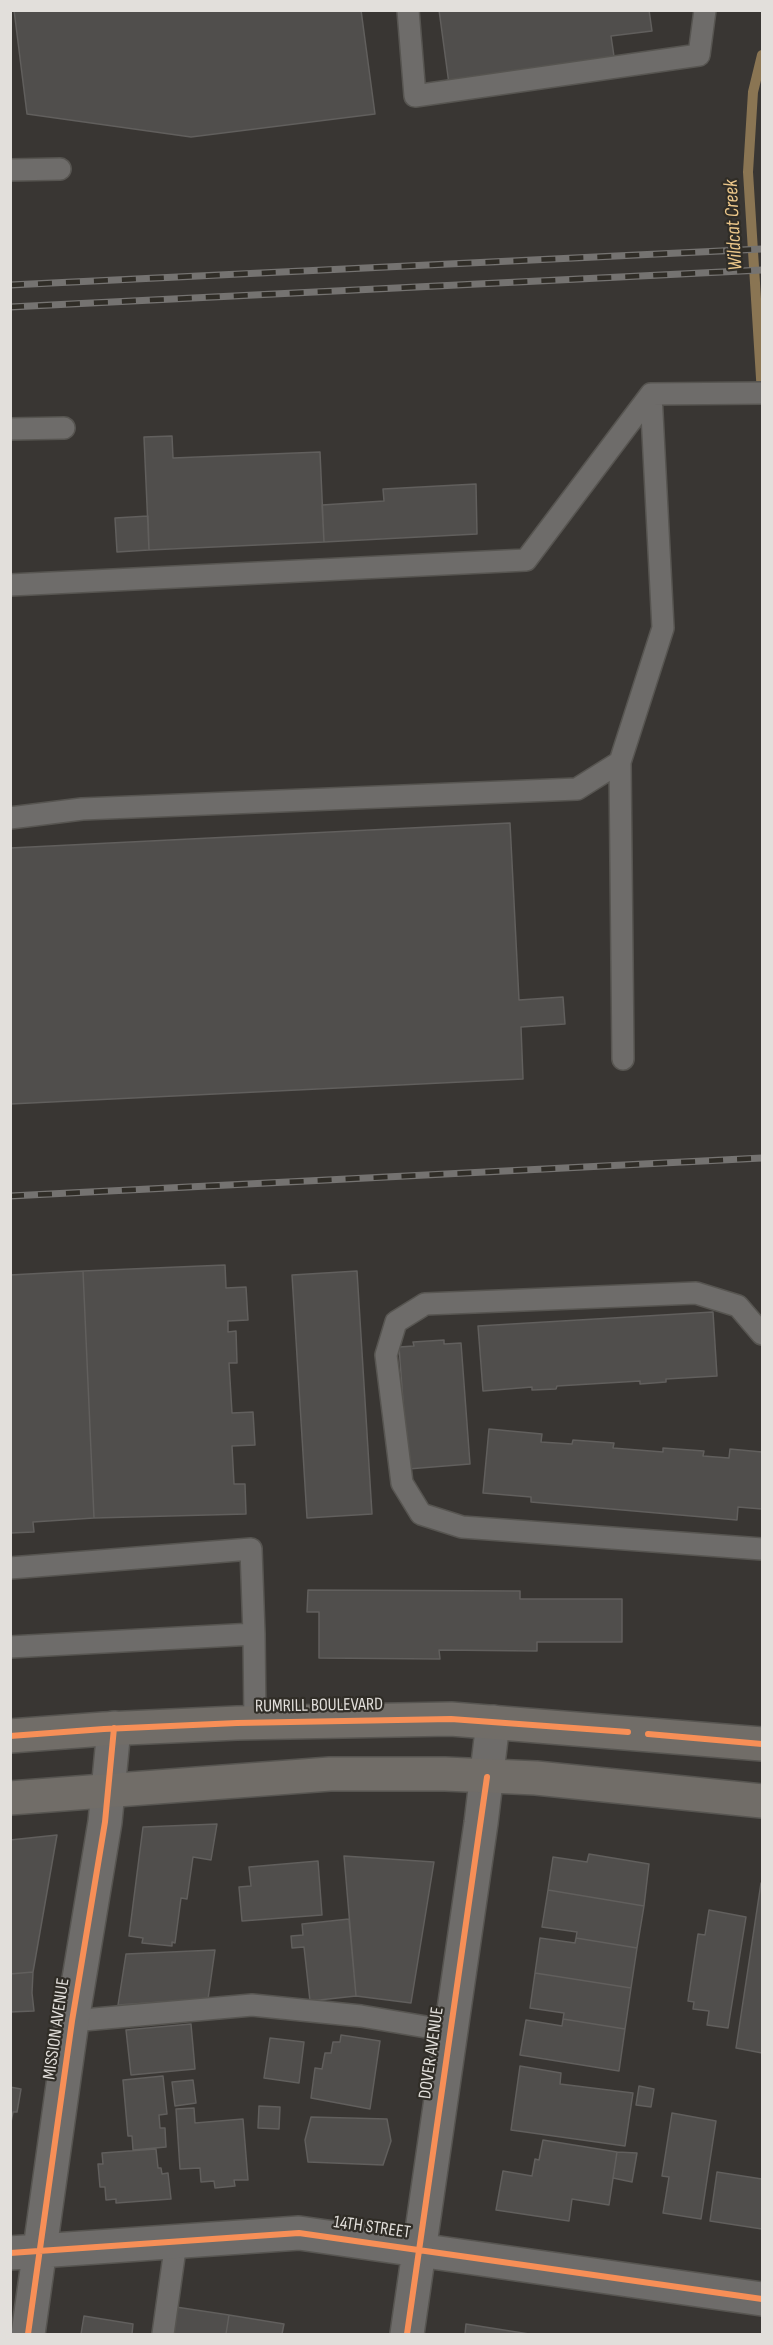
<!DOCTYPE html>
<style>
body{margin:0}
#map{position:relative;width:773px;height:2345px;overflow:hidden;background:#393633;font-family:"Sofia Sans Condensed",sans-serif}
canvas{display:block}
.frame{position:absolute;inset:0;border:12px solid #e2dfdb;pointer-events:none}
</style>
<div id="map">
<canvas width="773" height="2345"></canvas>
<div class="frame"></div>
</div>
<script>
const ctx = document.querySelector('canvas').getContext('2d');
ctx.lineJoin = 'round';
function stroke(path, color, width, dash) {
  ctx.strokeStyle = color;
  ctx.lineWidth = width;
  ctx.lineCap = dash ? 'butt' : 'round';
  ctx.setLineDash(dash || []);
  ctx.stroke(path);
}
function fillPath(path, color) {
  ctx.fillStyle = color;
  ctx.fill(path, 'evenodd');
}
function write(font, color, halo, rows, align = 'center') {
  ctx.font = font + ' "Sofia Sans Condensed",sans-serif';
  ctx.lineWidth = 4.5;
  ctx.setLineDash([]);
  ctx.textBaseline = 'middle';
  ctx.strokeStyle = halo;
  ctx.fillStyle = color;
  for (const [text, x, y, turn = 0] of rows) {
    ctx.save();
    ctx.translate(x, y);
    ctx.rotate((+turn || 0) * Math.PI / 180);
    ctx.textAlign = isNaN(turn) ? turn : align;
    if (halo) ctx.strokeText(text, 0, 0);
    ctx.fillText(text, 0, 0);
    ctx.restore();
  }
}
stroke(new Path2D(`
 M762,394L748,172L753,92L762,55`), '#8a7553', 10);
const building = new Path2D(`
 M14,10H361L375,114L191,137L27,114Z
 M439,10H649L652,31L611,36L615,63L449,84Z
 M172,436L173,458L320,452L324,542L149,550L144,437Z
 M476,484L477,534L324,542L322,505L384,501L383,489Z
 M148,516L149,550L117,552L115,518Z
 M510,823L519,1000L563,997L565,1024L521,1027L523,1079L10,1104V848Z
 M225,1265L226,1288L246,1287L248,1320L228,1321V1332L236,1331L237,1363H229L232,1413L253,1412L255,1445L232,1446L234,1484H245L246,1514L94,1518L83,1271Z
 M83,1271L94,1518L33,1522L34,1532L10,1533V1275Z
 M357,1271L372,1514L307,1518L292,1275Z
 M713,1312L717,1376L666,1379V1382L640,1384V1381L557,1386L556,1389L532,1390V1387L483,1391L478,1326Z
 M444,1340V1344L461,1343L470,1464L408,1469L399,1347L414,1346L413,1342Z
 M489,1429L542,1434L541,1442L572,1444L573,1440L614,1443L613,1448L663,1452V1448L704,1451L703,1456L729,1458L730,1449L762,1452V1509L738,1507L737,1520L531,1502V1497L483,1493Z
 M308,1590L520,1591V1599H622V1642H537V1651L439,1650L440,1659L319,1658V1612H307Z
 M217,1824L211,1860L193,1857L187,1899L181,1898L175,1943L172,1942V1946L142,1943L143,1938L129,1936L143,1827Z
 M57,1835L33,1972L10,1974V1840Z
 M589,1854L649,1864L644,1906L548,1890L553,1857L587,1862Z
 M344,1856L434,1862L411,2003L356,1996Z
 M318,1861L322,1915L242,1921L239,1887L251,1886L249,1867Z
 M761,1883H762V2053L736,2048Z
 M548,1890L644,1906L637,1948L576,1938L577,1932L542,1927Z
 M709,1910L746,1917L728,2028L707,2025L709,2011L693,2009L694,2002L688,2001L698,1934L705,1935Z
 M349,1919L356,1996L310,2001L304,1947L292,1948L291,1936L303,1935L302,1924Z
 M540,1938L575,1943L576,1938L637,1948L631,1988L535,1973Z
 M215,1950L208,1999L118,2005L126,1954Z
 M33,1972L32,1993L34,2011L10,2012V1974Z
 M535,1973L631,1988L625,2029L563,2019L564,2013L530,2008Z
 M563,2019L625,2029L619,2071L520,2055L526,2020L562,2026Z
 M191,2024L195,2069L131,2075L126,2030Z
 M341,2035L380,2041L370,2109L311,2098L315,2068L322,2069L325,2053H331L333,2042H340Z
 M270,2038L304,2042L299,2083L264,2078Z
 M520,2066L561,2073L560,2084L633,2093L625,2146L511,2130Z
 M163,2076L167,2114L159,2115L160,2128H165L166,2147L133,2150L132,2136H128L123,2080Z
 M193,2080L196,2103L175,2106L172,2082Z
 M639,2086L654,2089L651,2107L636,2105Z
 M10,2087L21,2089L17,2112H13L10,2127Z
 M259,2106L280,2107L279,2129L258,2128Z
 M194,2108L195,2123L243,2119L248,2180H234L235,2186L215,2188L214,2181L201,2182L200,2168L180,2169L176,2109Z
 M672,2113L716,2121L701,2219L663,2213L669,2177L662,2176Z
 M311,2117L387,2119L391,2141L383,2165L308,2162L305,2140Z
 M543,2140L617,2152L609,2205L572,2199L569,2221L496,2210L503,2171L532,2176L535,2159L539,2160Z
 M156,2149L158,2168H161L162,2174L168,2173L171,2199L116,2203V2199L106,2200L105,2187H100L98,2164H103L102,2153Z
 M617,2152L637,2153L632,2182L613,2178Z
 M717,2172L762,2179V2229L710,2221Z
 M176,2307L229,2315L226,2334H172Z
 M229,2315L284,2324L282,2334H226Z
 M84,2316L133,2324L132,2334H81Z
 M466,2324L529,2334H465Z`);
fillPath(building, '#504e4c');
stroke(building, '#615f5d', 1.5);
const lane = new Path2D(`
 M408,10L415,96L699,55L705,10
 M10,170L60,169
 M10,429L64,428
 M10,585L526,560L651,394L762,393
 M620,762L623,1059
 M10,818L82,809L577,789L620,762L663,628L651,394
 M762,1334L738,1306L696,1293L425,1304L396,1322L386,1355L402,1483L421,1514L462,1527L762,1549
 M10,1568L251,1549L254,1634L10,1647
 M254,1634L255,1722
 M72,2021L252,2005L361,2016L450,2031
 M163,2334L176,2242`);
const street = new Path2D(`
 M10,2253L299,2233L762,2299
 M28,2334L72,2021L105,1822L114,1728
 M407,2334L481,1823L493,1722`);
const secondary = new Path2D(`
 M10,1736L104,1729L237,1723L451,1719L762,1744
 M10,1798L330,1774H445L536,1778L762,1801`);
stroke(lane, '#575551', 24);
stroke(street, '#575551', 36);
stroke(secondary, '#575551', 36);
stroke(lane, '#6e6c6a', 21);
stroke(street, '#6e6c6a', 33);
stroke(secondary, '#716d68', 33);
const rail = new Path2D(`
 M10,285L762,249
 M10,307L762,270
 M10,1196L762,1158`);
stroke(rail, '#757371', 7);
stroke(rail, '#302d27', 4.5, [14]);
stroke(new Path2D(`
 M648,1734L762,1744
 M10,1736L104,1729L237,1723L451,1719L628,1732
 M10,2253L299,2233L762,2299
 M28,2334L72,2021L105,1822L114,1728
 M407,2334L487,1777`), '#f78f57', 6);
write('18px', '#e2dfdb', '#302d27', [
 ["RUMRILL BOULEVARD",319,1706,-1],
 ["MISSION AVENUE",57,2029,-82],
 ["DOVER AVENUE",432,2053,-82],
 ["14TH STREET",372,2228,8]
]);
write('italic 20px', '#ecc78a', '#302d27', [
 ["Wildcat Creek",734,225,-93]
]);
</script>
